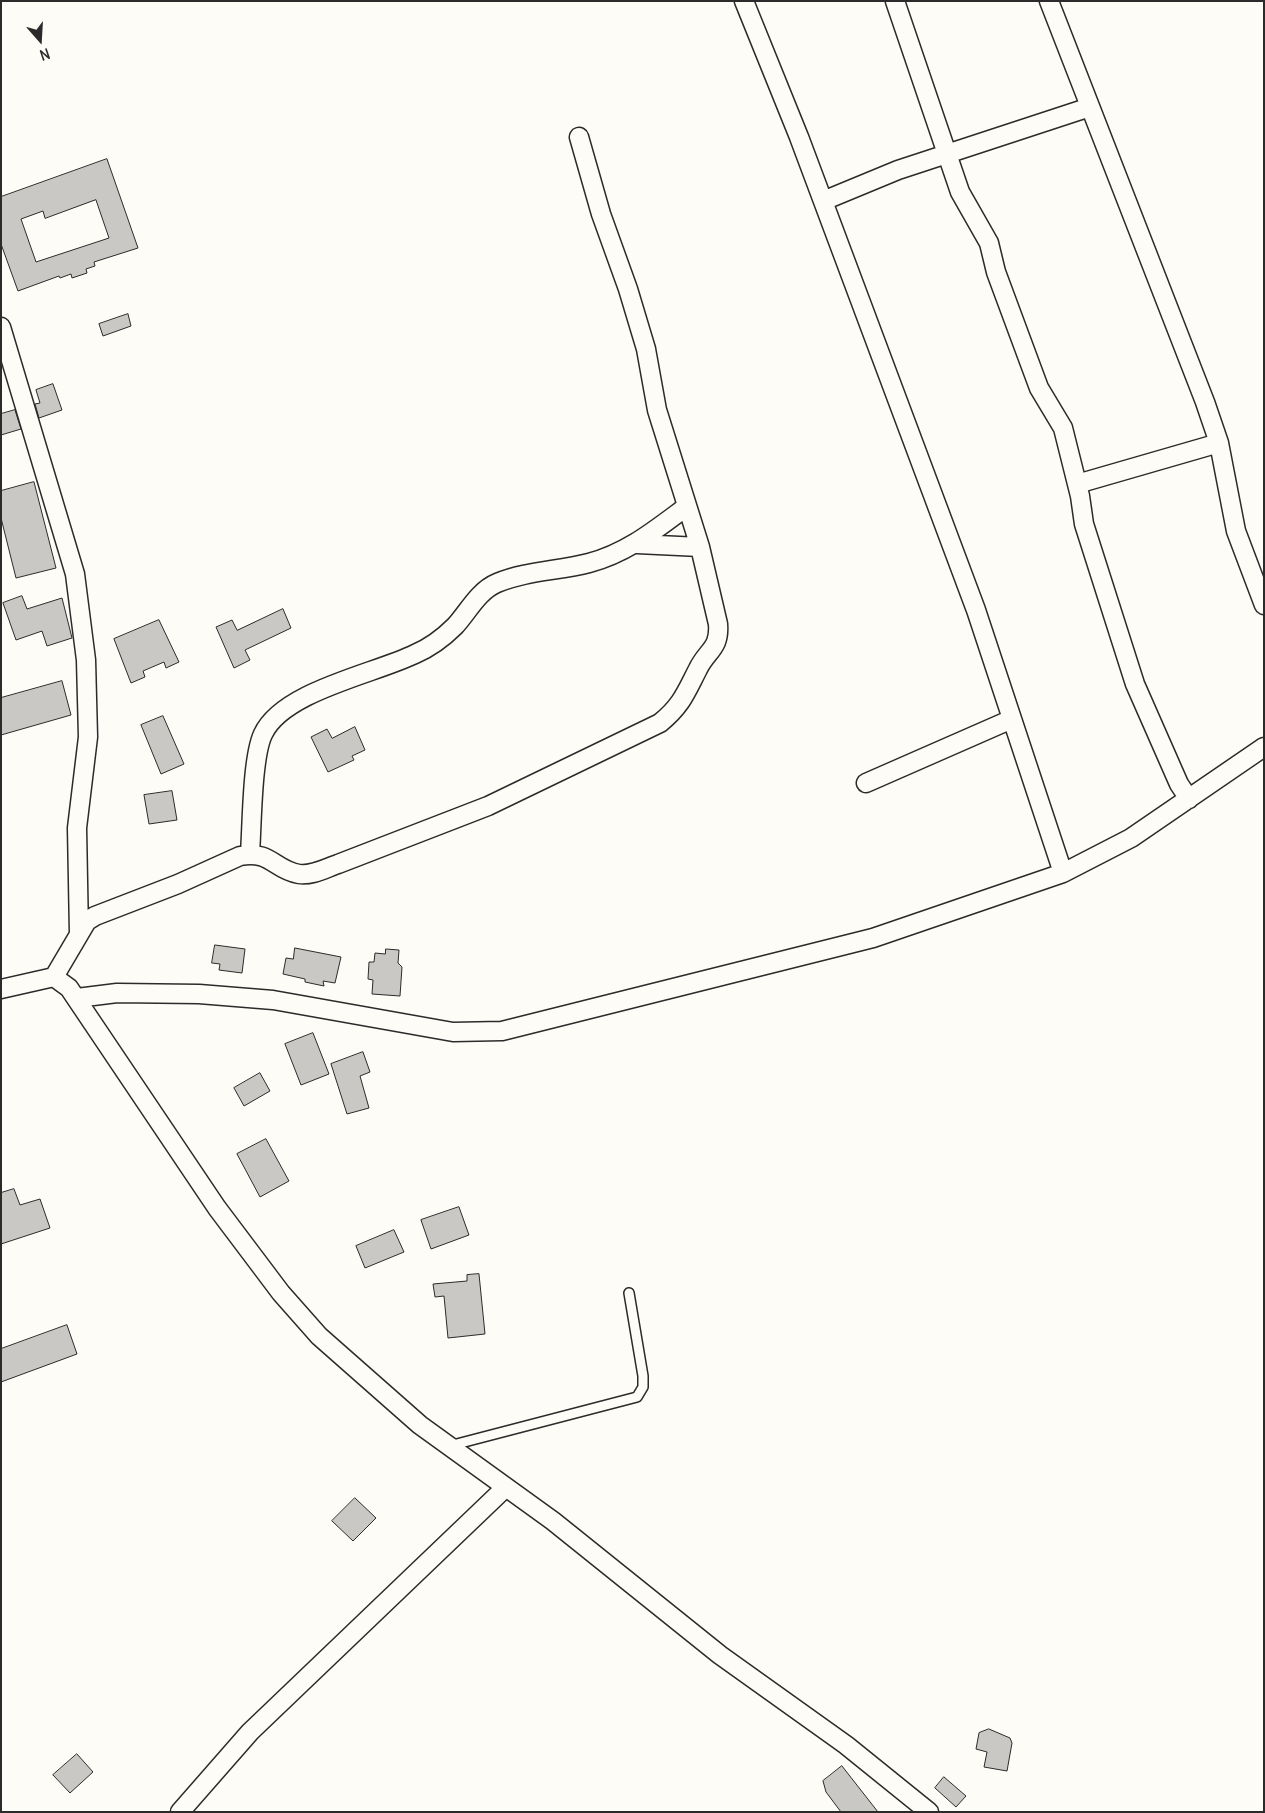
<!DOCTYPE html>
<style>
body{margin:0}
#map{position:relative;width:1265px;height:1813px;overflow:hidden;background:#fdfcf7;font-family:Delius,sans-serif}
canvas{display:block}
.frame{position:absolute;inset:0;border:2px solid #2b2b2b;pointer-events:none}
.north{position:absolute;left:15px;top:15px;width:50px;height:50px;-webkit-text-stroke:4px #fdfcf7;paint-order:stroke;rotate:161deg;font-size:14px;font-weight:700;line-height:20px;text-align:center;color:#2b2b2b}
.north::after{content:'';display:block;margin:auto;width:18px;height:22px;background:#2b2b2b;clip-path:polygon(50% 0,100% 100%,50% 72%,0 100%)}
</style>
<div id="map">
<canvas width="1265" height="1813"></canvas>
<div class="frame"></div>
<div class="north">N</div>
</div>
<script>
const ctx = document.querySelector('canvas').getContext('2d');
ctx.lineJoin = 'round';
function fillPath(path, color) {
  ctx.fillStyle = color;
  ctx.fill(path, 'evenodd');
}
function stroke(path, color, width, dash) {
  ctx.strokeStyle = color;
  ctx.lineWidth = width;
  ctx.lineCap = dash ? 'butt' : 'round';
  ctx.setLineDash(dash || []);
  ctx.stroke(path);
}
const building = new Path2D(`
 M107,159L138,248L94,262L95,266L86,269L87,273L72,278L71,274L60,278L59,276L18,291L1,244V197ZM96,200L109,238L36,262L21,219L43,211L45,218Z
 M128,314L131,326L103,336L99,324Z
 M53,384L62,410L39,418L35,404L40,403L36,390Z
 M15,410L21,429L1,435V414Z
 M34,482L56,568L16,578L1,518V491Z
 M22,596L27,609L62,598L72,638L47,646L42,631L16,640L3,603Z
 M283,609L291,628L245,650L250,660L234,668L216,627L232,620L237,630Z
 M159,620L179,662L166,668L164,662L143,671L145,677L131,683L114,639Z
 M62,681L71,715L1,735V698Z
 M163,716L184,764L161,774L141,725Z
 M355,727L365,750L352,756L354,760L328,772L311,737L327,729L332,738Z
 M172,791L177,820L149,824L144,795Z
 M215,945L245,949L242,973L219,970L220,964L212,963Z
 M295,948L341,957L335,983L323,981L324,986L305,982V979L283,974L286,958L293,959Z
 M386,949L399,950L398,963L402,967L400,996L372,994L373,980L368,979L369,962H374L375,953L385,954Z
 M313,1033L329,1074L301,1085L285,1044Z
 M363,1052L370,1072L360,1076L369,1108L347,1114L331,1064Z
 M260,1073L270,1091L244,1106L234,1088Z
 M266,1139L289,1181L260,1197L237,1154Z
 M14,1189L20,1205L40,1199L50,1228L1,1244V1193Z
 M459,1207L469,1235L431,1249L421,1220Z
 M394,1230L404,1252L365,1268L356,1246Z
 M479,1274L485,1334L448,1338L444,1296L435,1297L433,1284L467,1281V1275Z
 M67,1325L77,1354L1,1382V1349Z
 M355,1498L376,1518L353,1541L332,1521Z
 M989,1729L1010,1738L1012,1743L1007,1771L984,1767L987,1752L976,1749L979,1733Z
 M77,1754L93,1772L70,1793L53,1775Z
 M842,1766L878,1812H841L826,1792L823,1781Z
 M944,1777L966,1796L956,1807L935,1788Z`);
fillPath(building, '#c9c8c4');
stroke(building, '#2b2b2b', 1);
const service = new Path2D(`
 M449,1446L637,1397L643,1387V1376L629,1293`);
const minor = new Path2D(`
 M744,1L799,137L976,610L1063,873
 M895,1L960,192L989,243L996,272L1039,388L1063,428L1080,496L1084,524L1135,684L1179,784L1189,799
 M1049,1L1205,402L1219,443L1236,531L1264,605
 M823,201L898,170L1090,107
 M1,327L75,574L86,660L88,737L77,828L79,934
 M1077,484L1219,443
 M637,544L700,547
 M866,783L1012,719
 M250,854C252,825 252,757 263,734C283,691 374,674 415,654C429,648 443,638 455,626C468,612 478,591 497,583C526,571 558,571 589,563C627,553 655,530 686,507
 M54,977L87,921L95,916L178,884L240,856C271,850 274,870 299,874C312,876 326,868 338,864L488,806L660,723C682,705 686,692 698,669C707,650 720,649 718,624L700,547L657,410L646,349L628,289L601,214L579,137
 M1,989L54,977L69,988L217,1208L281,1293L319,1336L420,1425L553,1521L720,1655L846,1745L929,1812
 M77,998L117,993L199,994L273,1000L453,1032L502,1031L873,938L1063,873L1131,838L1264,747
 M180,1812L250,1732L505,1488`);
stroke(service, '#2b2b2b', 12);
stroke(minor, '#2b2b2b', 21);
stroke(service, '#fdfcf7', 9);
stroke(minor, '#fdfcf7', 18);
</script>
